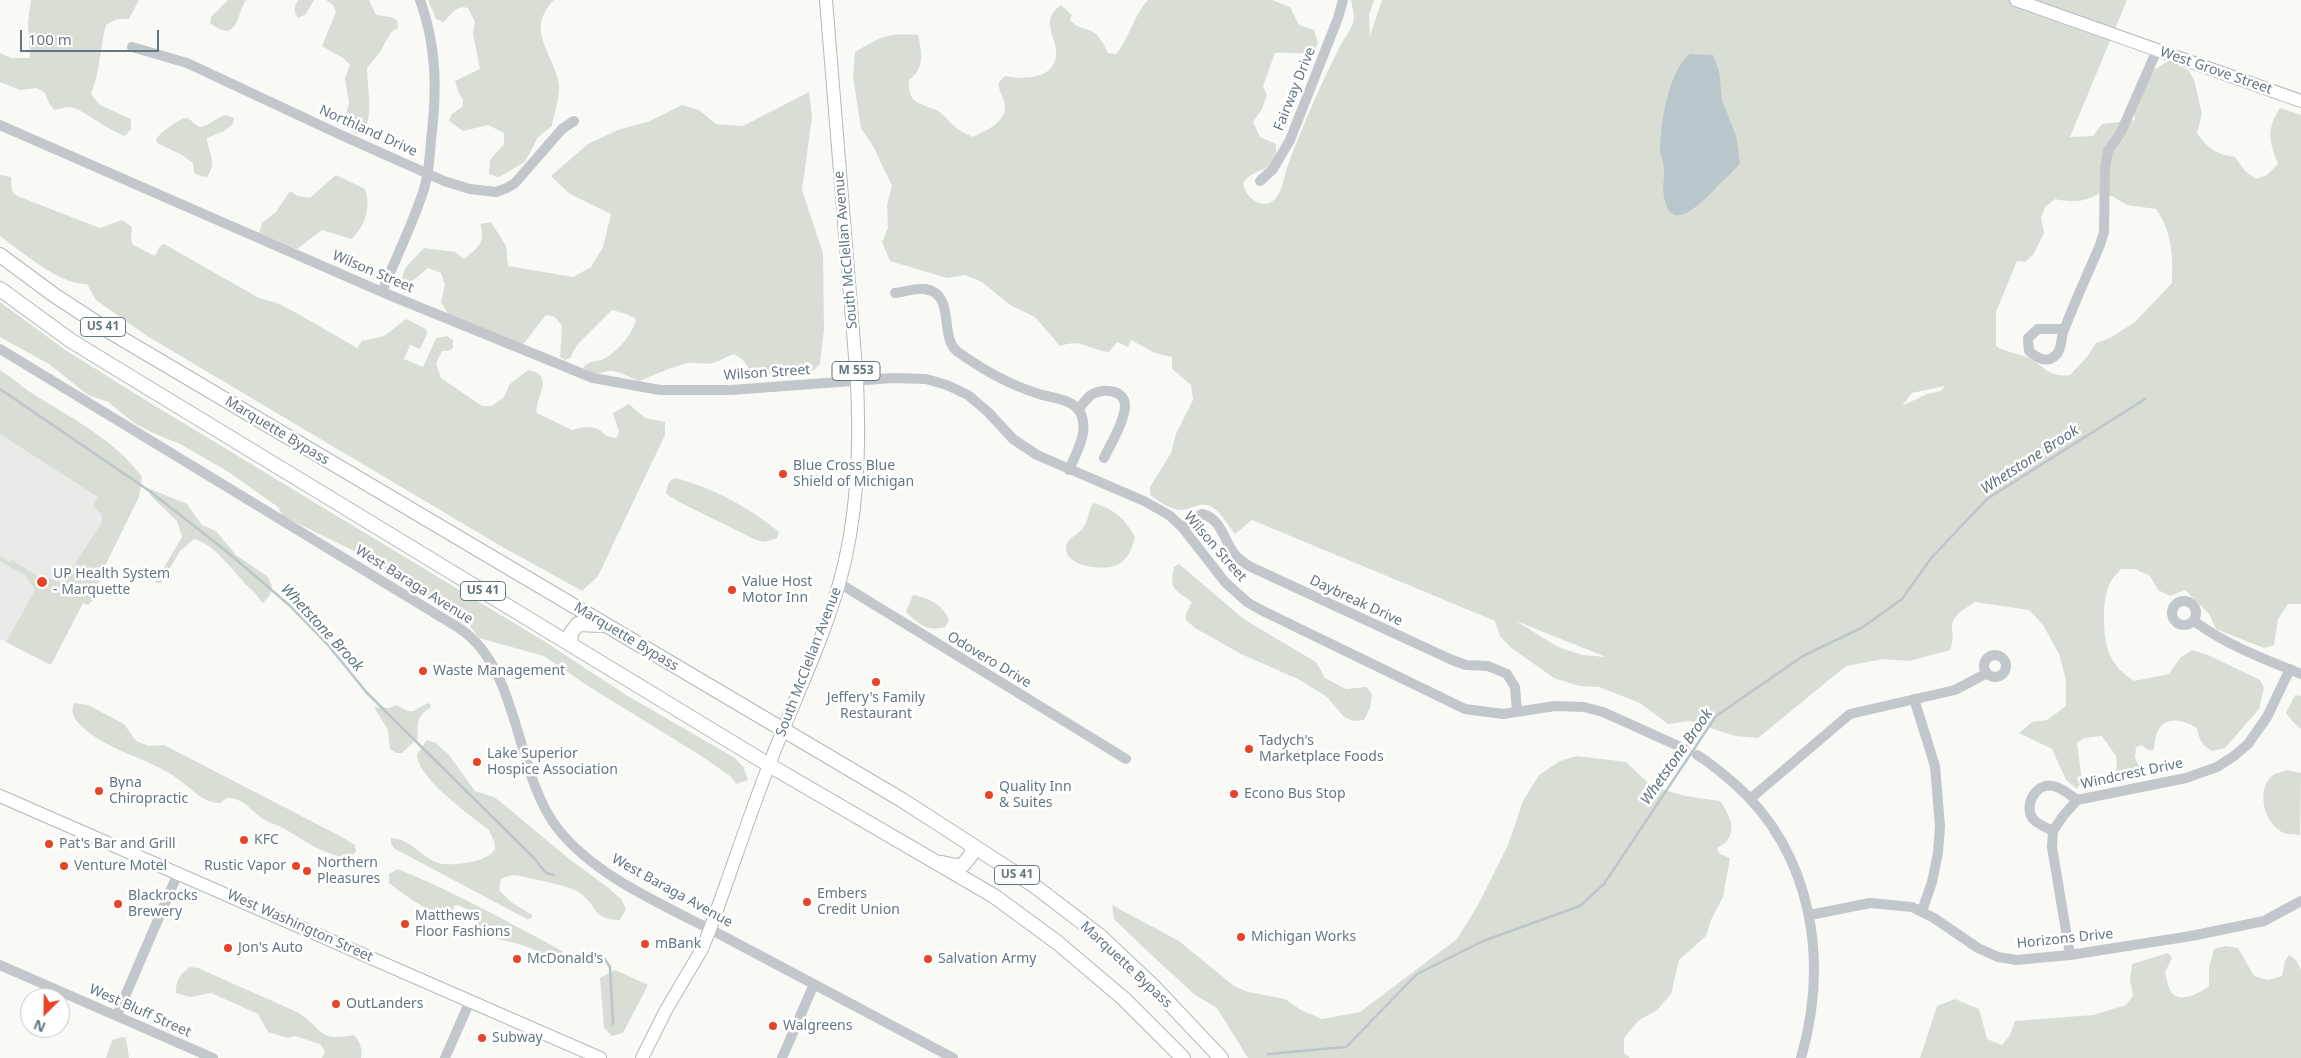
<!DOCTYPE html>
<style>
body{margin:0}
#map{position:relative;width:2301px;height:1058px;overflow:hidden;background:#f9f9f6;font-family:"Noto Sans",sans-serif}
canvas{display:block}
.north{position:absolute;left:20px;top:988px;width:50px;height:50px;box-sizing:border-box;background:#fff;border:1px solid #c1c9cd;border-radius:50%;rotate:203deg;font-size:14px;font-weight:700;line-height:20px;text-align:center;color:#637782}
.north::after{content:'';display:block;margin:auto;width:18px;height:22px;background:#e64329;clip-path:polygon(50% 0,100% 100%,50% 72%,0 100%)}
.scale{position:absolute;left:20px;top:30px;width:139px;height:22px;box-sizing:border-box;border:2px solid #637782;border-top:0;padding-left:6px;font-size:15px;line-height:18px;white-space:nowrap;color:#637782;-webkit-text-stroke:4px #fff;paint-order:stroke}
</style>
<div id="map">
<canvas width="2301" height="1058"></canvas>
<div class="north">N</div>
<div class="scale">100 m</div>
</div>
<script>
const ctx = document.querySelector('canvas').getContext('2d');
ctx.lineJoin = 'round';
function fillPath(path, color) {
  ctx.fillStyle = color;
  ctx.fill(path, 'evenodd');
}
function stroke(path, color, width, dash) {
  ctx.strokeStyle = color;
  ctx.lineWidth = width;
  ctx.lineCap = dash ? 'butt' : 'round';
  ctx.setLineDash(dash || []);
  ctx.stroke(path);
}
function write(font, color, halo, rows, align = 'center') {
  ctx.font = font + ' "Noto Sans",sans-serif';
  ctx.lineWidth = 5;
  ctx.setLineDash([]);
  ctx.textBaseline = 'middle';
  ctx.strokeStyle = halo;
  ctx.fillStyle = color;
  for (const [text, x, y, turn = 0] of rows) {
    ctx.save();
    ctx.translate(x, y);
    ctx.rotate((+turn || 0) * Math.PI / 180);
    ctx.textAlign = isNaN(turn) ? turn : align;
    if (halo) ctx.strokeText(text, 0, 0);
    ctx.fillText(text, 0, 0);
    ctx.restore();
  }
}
fillPath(new Path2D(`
 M0,400L116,513L48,664L0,639Z`), '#eaeae9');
fillPath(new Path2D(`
 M31,0H139L129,19H117L106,25C100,48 100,72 91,94L100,105L131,119V129L125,136C109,131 79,107 70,107C65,107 59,109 54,110L49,103L45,93L37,88L20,90L0,82V53L11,58H30L28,23Z
 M228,0H246C236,14 239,45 210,23L211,17Z
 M298,0H314L306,14L298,18C293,11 294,7 298,0Z
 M326,0H369L376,15L391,17L397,20L398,28L391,32L380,52L367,68C367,89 375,116 362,135L355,133L343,126L349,103L345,78L350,65L343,58L322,46L336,12L333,5Z
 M428,0H554C526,29 550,49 558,79C562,93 554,112 552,126L538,137L525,162L499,177L489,174L490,160L504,144V133L488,125L463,131L449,121L452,114L463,106V99L459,94L455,81L480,69L473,34L475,22L468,8C455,4 452,15 443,22L436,19Z
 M1148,0H1272L1290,7L1299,25L1314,30L1318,44L1312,52C1299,55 1288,52 1275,53L1263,86L1267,95L1262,109L1253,122L1260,137L1276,144C1278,176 1256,164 1243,183C1245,198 1264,212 1276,198C1284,188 1284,174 1289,162C1303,125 1320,86 1338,50C1342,41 1350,32 1353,23C1355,17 1352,6 1351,0H1374L1369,15L1370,36L1382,0H2127L2070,137L2093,136L2102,124L2135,120L2134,111L2144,76L2170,60L2189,71L2194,80L2202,114L2197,133C2207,148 2217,155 2235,157L2245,171L2256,179L2267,175L2278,164C2269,141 2266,130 2280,108L2301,115V604H2288L2278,619L2274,645L2264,648L2216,629L2209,614L2185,590L2170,596L2158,590L2150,576L2135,569H2121C2119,572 2115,575 2113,578C2101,593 2102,638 2110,655C2115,666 2123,674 2134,681L2169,674L2180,658L2192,650L2208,655L2260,680L2264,688L2259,709L2225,748L2212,751C2202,745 2199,740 2197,728C2185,721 2166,714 2158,731C2155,736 2155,745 2153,751L2146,749L2142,745L2136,747L2135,757L2140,769L2135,778L2127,779L2117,772L2116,756L2102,736L2084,738L2077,743L2082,781L2077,789L2066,780L2052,749L2019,733L2032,722L2047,720L2066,706V680L2059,654L2043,625L2029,610L1975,602C1965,609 1951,615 1952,629C1953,638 1953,641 1950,650L1909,661L1883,659L1846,666L1758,738L1735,736L1689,721L1668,724L1640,703L1599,687L1579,686L1554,678L1510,647L1500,636L1495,621L1252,520L1235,534C1229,527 1221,512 1212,507C1200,501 1193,509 1182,510C1170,510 1159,501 1150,495V487L1171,453L1176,434L1193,400L1191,385L1172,369V357L1155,353L1131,340L1128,347L1117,342L1109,352C1088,350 1082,338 1060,346L1035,317L1010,305L982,282L965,275L947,278L890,261L882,242L888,228L887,205L892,186L873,146L861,128L853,77L855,52C880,37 888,32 918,35C922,52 925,69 909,80C907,105 922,103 938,111C944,114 948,121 953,125C958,130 966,134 973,137C987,130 1010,121 1004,101C1002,93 998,91 999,82L1005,76C1023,80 1055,79 1056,55C1057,44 1049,32 1050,21C1051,13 1056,9 1061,5L1072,15L1070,20C1077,28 1082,27 1091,31C1099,34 1104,45 1108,53L1116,54C1130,38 1133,16 1148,0ZM2101,192L2112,196L2127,205L2156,209C2172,232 2173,256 2172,283L2135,322L2110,338L2096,343L2087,357L2070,375C2046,378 2045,365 2027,357C2016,353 2006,352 1996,346V312L2017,261L2025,262L2033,255L2044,233L2041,218L2045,207L2055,199C2072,203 2087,202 2101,192ZM1945,386L1941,391L1927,394L1902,406L1912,393ZM1516,621L1606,657L1582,655L1558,647Z
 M809,92L812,117L802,190L823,253L824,329L820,364L809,375L786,378L758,374L749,368L742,359L734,354C727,356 722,360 716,362C707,366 697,362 688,363C671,367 655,375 639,381C631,378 621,372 612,371C598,370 598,380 583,367C590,361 593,362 601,360C615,355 634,333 636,319L627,314L612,310L577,345L570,358L565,360L560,357L562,326L555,317L546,315L520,348L448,314L441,302L445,285L441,273L428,268L410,283L405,293L398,287L406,267L424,248L455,252L464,259C477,249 487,241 480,224L491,222L506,246L508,266L573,277L591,267L603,247L611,214L570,194L551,176L588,144L618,130L650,121L682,105L699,110L716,124L743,126Z
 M226,115L234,118L233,124L224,131L207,138C208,153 218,162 207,177L200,176L194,173L193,163L182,155L157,143L156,139C160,133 181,117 186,118C191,119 195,125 200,127C210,126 216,117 226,115Z
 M0,175L11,177L12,191L17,196L100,228L122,220L132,227L131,239L133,245L155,256L160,246L164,244L259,298L277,303L300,315L357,348L362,341L384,336L406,319L426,329L427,334L420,349L410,345L404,359L423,367L436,338L447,336L453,340V348L449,351H442L436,363L441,378L482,406H492L504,397L510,384L528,370C557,375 534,398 537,413L572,430C585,426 597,424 606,436L616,438L619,432L613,413L629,404L645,418L665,422V435L598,576L582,591L499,545L147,336L96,300L87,284C60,285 22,252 0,236Z
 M336,175L365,189C371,207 366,226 351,239L322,230L297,249L259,233L262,223L276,212L290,191L298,196L310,198Z
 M0,302L64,349L142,398L547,643L626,695L735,758L744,768L748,780L736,784L730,776L703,757L588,686L544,656L479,638L467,622L457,614L447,613L437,602L369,564L358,553L283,516L278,507L227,471L180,444L153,433L134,423L108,402L88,395L49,364L0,337Z
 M0,370C13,378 24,389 38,397C75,420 116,441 142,477L139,497L104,568L93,600L88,605L83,603L51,665L6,642L35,590L26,576L0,561V556L10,562L12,560L42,579L47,578L60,582L64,581L102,522V515L93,506L98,497L0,434Z
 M676,478C713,488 750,508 779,532L777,538L765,542L756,540L679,502L666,494C667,487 668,480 676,478Z
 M148,488L187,504L202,525L216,531L236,555L268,577L272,586L270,595L263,603C259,600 257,595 253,591C234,575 219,546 194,539L180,551L161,583H155L182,537L177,521L151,496Z
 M1093,503C1113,508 1127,520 1135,538C1132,548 1128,559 1119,564C1107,572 1065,567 1066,548C1066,538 1078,535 1083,528C1089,520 1088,511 1093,503Z
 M1179,564L1245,620L1316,662L1325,678L1346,689L1366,687L1372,694L1370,708L1364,720L1354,721L1344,717L1327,697L1298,679L1241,654L1195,628L1186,620V614L1192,602C1175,589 1169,591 1174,567Z
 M913,595C928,598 944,605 949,620L945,627C927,632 919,624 906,612Z
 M2295,695L2301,696V729L2293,722L2286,713Z
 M74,703L88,705L124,724L136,741L149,746L164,745L340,836L355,845L356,852L348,858C324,855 305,841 285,829C278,825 270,823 263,819C253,812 243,799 231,798C226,798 223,800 221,803C204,803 195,792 182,782C157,762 126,756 100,740C93,736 78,725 74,717C72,712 72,708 74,703Z
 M428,703L431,705L430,708C417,715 417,724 418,738L402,753H396L390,749L388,730L374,707L389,708L396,705L408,711H413Z
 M427,740L436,743L449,755L475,791L494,797L502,803L568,858L606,886L621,899L626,909L620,920C592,920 599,907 580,893C571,886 533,879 520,876C513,874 507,876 501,879L499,890L511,902L532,915V918L527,919L395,849L391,844V838C411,839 420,856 438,863C449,867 492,862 495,848C496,842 491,836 489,830C471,816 416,777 417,754Z
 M1577,756L1626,762L1651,786L1685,796L1720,801C1728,812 1737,828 1727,841C1725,844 1720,846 1717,848L1720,854L1730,858L1723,897L1711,920L1706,936L1679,960L1671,994L1657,1010L1638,1021L1624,1038V1053L1630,1058H1248L1217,1008L1195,995L1145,949L1114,919L1112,905L1179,941L1234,986L1248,992L1285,999L1301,1010L1322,1019L1360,1012L1457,939L1478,905L1508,845L1523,801L1539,775L1560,761Z
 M2287,770L2301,773L2300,835C2295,834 2288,835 2284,833C2265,826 2255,790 2272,776C2275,773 2283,772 2287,770Z
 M398,869C455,892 508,922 562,951L563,955C548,960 536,949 522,945C507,941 492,937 476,935L472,931L473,927L478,922V915L458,905L454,906L452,914C438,921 401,892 389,883V874Z
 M2226,946L2238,948L2254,976L2268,980L2282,976L2285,961L2289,955L2296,960L2301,970V1058H1920L1937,1006L1955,999L1979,1009L1987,1039L2002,1045L2010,1035L2015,1021L2093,1015L2126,1005L2133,996L2130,979L2132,964L2168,953L2172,958L2165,972C2167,979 2168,989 2173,994C2181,1003 2202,992 2209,986V968L2214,949Z
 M190,967L198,968L297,1012C322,1026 316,1043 353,1035C360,1040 363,1050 361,1058H322L325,1051L320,1044L295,1036L288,1038L268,1032L258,1014L211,993L190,997L176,993C175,981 181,973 190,967Z
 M615,970L648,985L623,1033L612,1036L604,1028L600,978Z
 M122,1037L126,1038L129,1058H106L112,1040Z`), '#d9ded5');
fillPath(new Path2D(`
 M1690,54L1713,55L1719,71L1722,100L1736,136L1740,163C1732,174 1721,181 1713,191C1695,209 1667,236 1663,189C1663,183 1665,176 1664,170C1664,162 1660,155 1660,147C1661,123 1669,69 1690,54Z`), '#b9c7ca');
stroke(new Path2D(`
 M0,389L148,490L225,550L289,605L328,645L367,693L534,858L546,873L554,875
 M602,955L610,967L613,1024
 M1268,1054L1346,1047L1417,974L1483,941L1580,906L1604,884L1716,716L1803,656L1863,627L1902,599L1932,557L1987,499L2145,399`), '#b9c7ca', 2.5);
const major = new Path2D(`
 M2016,0L2301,101
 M0,796L600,1058
 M642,1058L666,1010L702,949L710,929C730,875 748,819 769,765C792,705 821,646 839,584C858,518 860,449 857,381L826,0`);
const highway = new Path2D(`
 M0,255L54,295L109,331L902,800L1032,884L1100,936L1153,986L1221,1058
 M0,289L70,340L104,361L769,765L994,896L1058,943L1124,999L1183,1058
 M570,644L571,633L578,624L601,625
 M942,863L955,866L963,865L971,855L973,846`);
stroke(major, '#b3b9bc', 14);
stroke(highway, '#b2b8bb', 16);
stroke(new Path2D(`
 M132,47L187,63L341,135L444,181L470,189L496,192L507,188L515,183L562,129L574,121
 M0,125L382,292L593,378L660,390H731L893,378L926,379L947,385L968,395L988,412L1013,439L1037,455L1144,501L1169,515L1182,527L1225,582L1247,602L1261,610L1465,709L1503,714L1555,706L1584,707L1603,712L1685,749
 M1260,181L1273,169L1290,140L1338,18L1343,0
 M382,292C396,257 413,224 424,189C429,173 430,156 431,140C437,92 437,46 420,0
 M895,293C904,292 916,288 925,289C957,294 938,338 958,352C983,370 1010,385 1039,394C1052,398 1073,399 1080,412C1090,431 1076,453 1069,470
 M2064,329H2038L2028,338L2029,351C2037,358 2047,364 2056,355C2063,348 2060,338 2064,330C2075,301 2088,273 2100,245L2104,232L2105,168L2108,151L2121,132L2157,50
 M0,349L459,628C521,669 514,773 558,829C599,880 669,907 725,937C801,977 877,1018 953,1058
 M1078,410C1082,405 1086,399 1091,395C1103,388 1125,389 1125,406C1124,423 1111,443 1104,458
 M1182,527L1202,514C1220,518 1223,537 1233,552C1237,558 1244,563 1251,567L1452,660L1466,665L1488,666L1507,674L1515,687L1517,711
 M839,583L1126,759
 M2172 613a12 12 0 1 1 24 0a12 12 0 1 1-24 0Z
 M2194,621C2226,645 2264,659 2301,674
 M1984 666a11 11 0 1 1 22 0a11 11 0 1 1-22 0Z
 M1914,699L1935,766L1940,826L1938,853L1932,882L1922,911
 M1697,755C1711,763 1724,775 1736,785C1813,855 1829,961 1801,1058
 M1750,799L1850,714L1955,690L1987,673
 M2053,831C2047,828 2037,824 2033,819C2023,806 2036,782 2053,786C2061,787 2070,795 2077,800
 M1810,915L1870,903L1912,907L1934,918L1978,948L1998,957L2016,960L2070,955L2191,936L2264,921L2301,901
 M2070,955L2052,847L2053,831L2063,816L2077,800L2186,778L2217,767L2234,756L2248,744L2267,717L2290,669
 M0,965L213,1058
 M117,1015L178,873
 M445,1058L470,1001
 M782,1058L814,984`), '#c1c7ca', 10);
stroke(major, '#fff', 12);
stroke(highway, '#fff', 14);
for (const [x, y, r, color] of [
 [783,474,5,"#e64329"],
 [42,582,6,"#e64329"],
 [732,590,5,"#e64329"],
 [423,671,5,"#e64329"],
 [876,682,5,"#e64329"],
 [1249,749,5,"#e64329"],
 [477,762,5,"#e64329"],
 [99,791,5,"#e64329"],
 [1234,794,5,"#e64329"],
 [989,795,5,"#e64329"],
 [244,840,5,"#e64329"],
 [49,844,5,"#e64329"],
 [64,866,5,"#e64329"],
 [296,866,5,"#e64329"],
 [307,871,5,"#e64329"],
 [807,902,5,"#e64329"],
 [118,904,5,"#e64329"],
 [405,924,5,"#e64329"],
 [1241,937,5,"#e64329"],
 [645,944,5,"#e64329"],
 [228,948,5,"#e64329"],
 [517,959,5,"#e64329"],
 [928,959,5,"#e64329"],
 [336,1004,5,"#e64329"],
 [773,1026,5,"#e64329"],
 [482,1038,5,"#e64329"]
]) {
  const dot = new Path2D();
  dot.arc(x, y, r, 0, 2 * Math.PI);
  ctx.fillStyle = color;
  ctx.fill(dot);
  stroke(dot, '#fff', 2);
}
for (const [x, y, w] of [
 [103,327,45],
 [856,371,48],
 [483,591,45],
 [1017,875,45]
]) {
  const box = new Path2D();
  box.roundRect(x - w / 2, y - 9.5, w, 19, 4);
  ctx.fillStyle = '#fff';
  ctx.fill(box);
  stroke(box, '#637782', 1);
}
write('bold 12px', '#637782', null, [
 ["US 41",103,327],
 ["M 553",856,371],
 ["US 41",483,591],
 ["US 41",1017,875]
]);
write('14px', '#637782', '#fff', [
 ["West Grove Street",2216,71,19],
 ["Fairway Drive",1295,89,-68],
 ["Northland Drive",368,131,24],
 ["South McClellan Avenue",846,250,-95],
 ["Wilson Street",373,272,23],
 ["Wilson Street",767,373,-4],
 ["Marquette Bypass",277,431,31],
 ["Wilson Street",1215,547,49],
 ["West Baraga Avenue",414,585,32],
 ["Daybreak Drive",1356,601,25],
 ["Marquette Bypass",626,637,31],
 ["Odovero Drive",989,660,31],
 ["South McClellan Avenue",809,662,-69],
 ["Windcrest Drive",2132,774,-12],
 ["West Baraga Avenue",672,891,29],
 ["West Washington Street",300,926,24],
 ["Horizons Drive",2065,939,-6],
 ["Marquette Bypass",1126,965,43],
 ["West Bluff Street",140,1011,24]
]);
write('14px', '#637782', '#fff', [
 ["Blue Cross Blue",793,466],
 ["Shield of Michigan",793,482],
 ["UP Health System",53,574],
 ["- Marquette",53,590],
 ["Value Host",742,582],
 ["Motor Inn",742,598],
 ["Waste Management",433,671],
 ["Jeffery's Family",876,698,"center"],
 ["Restaurant",876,714,"center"],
 ["Tadych's",1259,741],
 ["Marketplace Foods",1259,757],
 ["Lake Superior",487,754],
 ["Hospice Association",487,770],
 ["Byna",109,783],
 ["Chiropractic",109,799],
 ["Quality Inn",999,787],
 ["& Suites",999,803],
 ["Econo Bus Stop",1244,794],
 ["KFC",254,840],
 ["Pat's Bar and Grill",59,844],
 ["Northern",317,863],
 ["Pleasures",317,879],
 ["Venture Motel",74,866],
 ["Rustic Vapor",286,866,"right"],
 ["Embers",817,894],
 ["Credit Union",817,910],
 ["Blackrocks",128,896],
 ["Brewery",128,912],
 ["Matthews",415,916],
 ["Floor Fashions",415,932],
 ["Michigan Works",1251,937],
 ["mBank",655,944],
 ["Jon's Auto",238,948],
 ["McDonald's",527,959],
 ["Salvation Army",938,959],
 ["OutLanders",346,1004],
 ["Walgreens",783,1026],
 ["Subway",492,1038]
], 'left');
write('italic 15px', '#5e767c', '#fff', [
 ["Whetstone Brook",2030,460,-33],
 ["Whetstone Brook",322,628,47],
 ["Whetstone Brook",1677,757,-55]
]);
</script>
